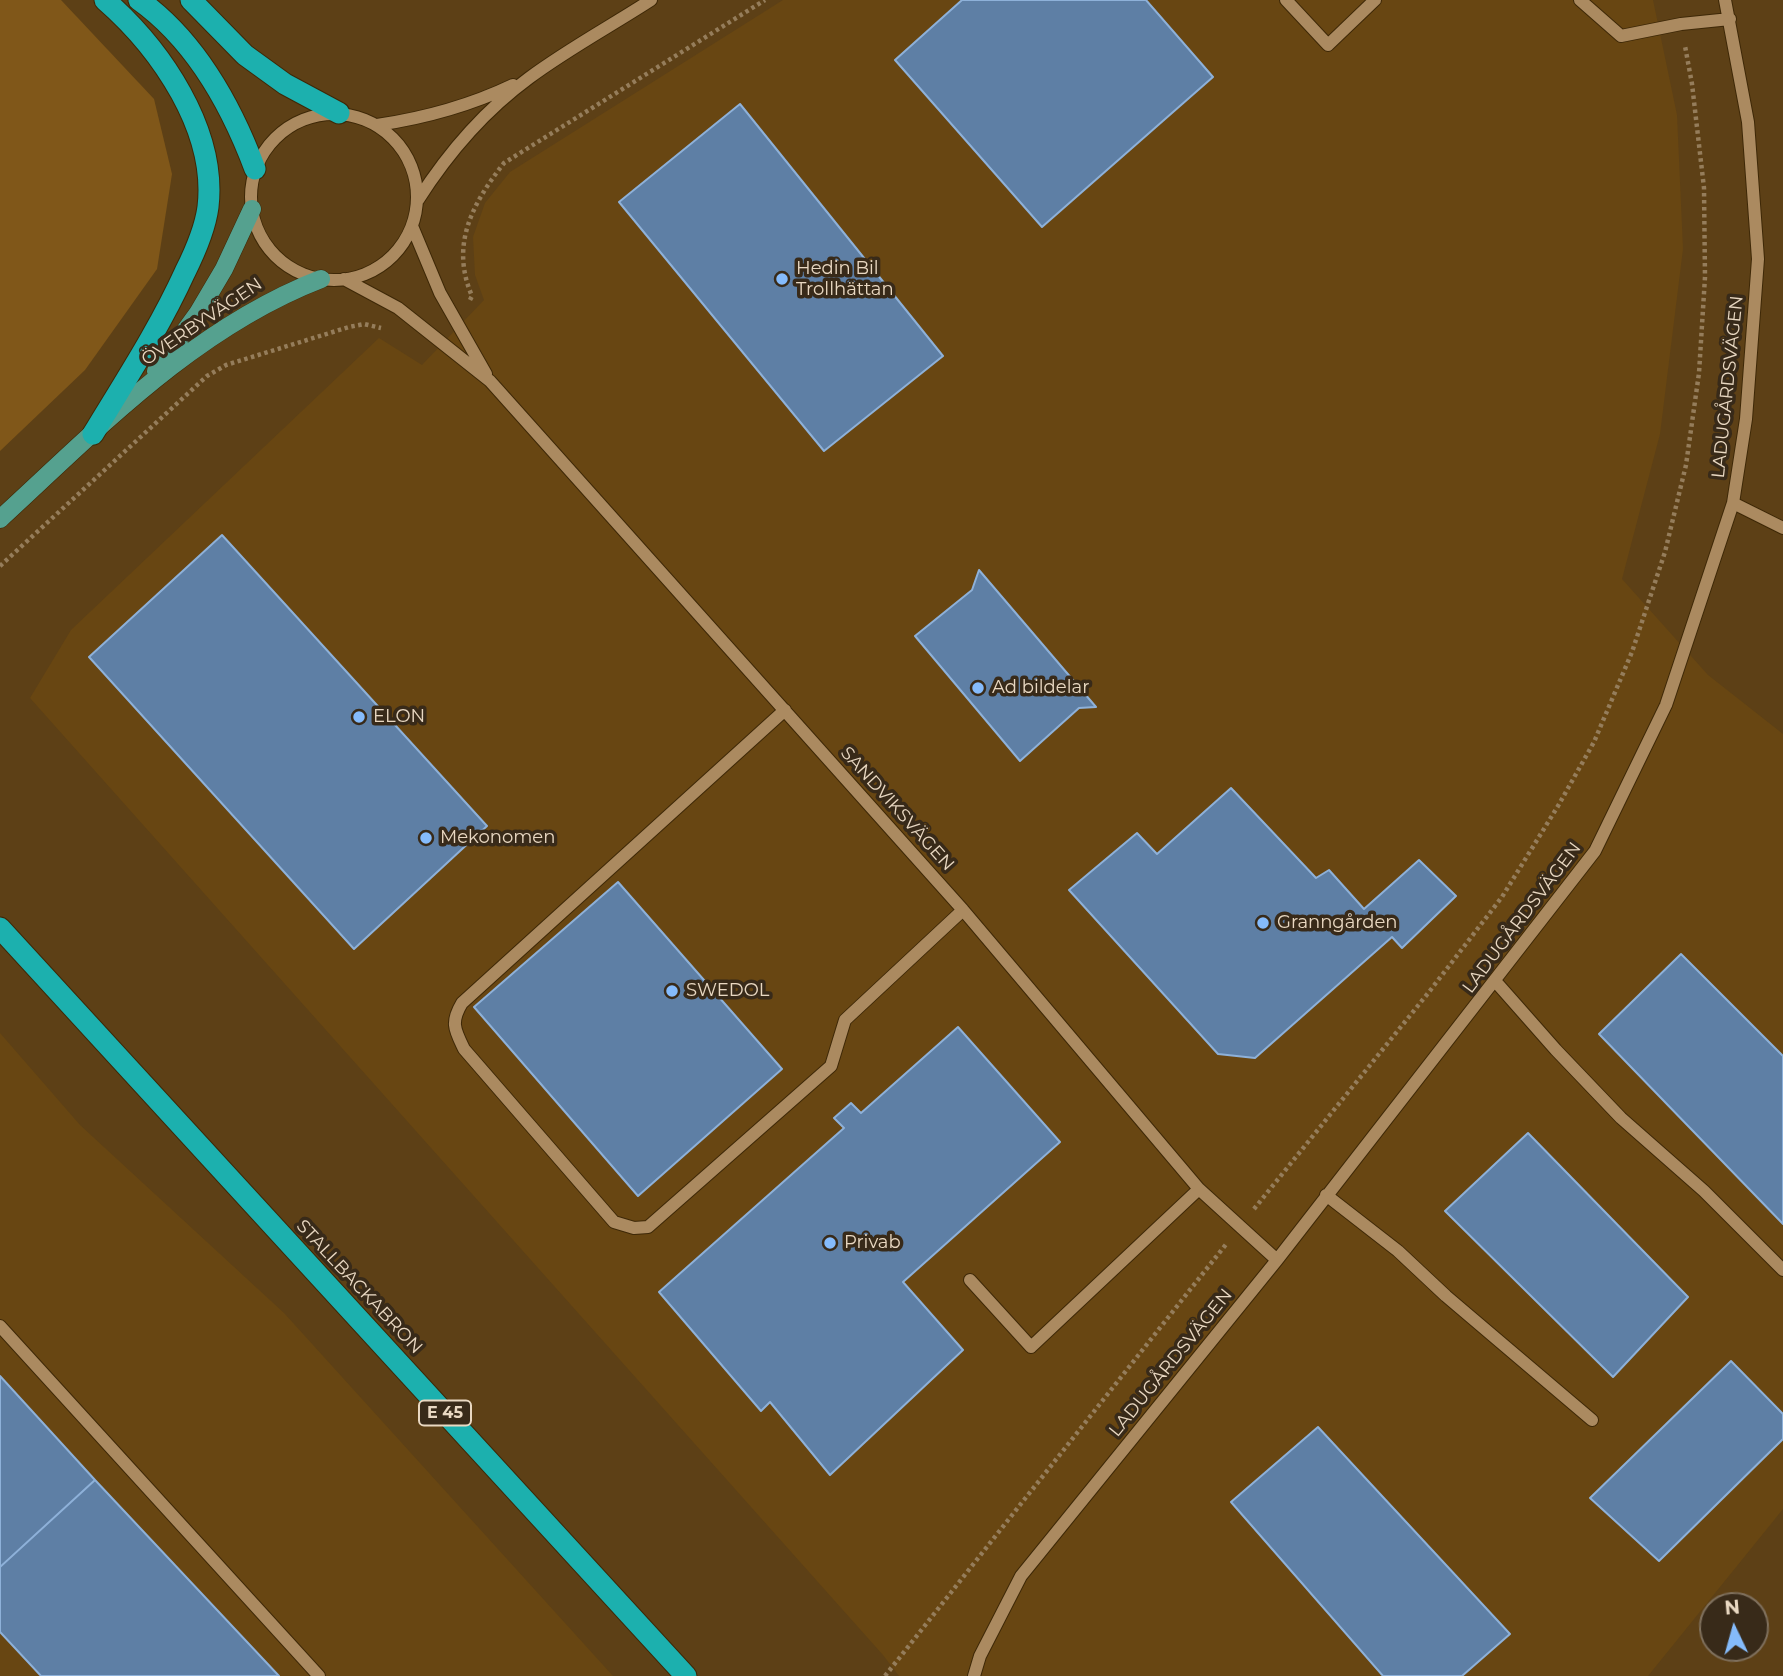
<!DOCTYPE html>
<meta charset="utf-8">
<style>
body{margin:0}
#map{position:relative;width:1783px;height:1676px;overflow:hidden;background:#5d4016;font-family:Montserrat,sans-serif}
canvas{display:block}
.north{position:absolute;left:1699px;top:1592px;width:70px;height:70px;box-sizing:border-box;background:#382a19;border:2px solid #7f705d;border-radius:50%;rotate:355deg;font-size:19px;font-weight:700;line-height:28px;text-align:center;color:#e9d8c2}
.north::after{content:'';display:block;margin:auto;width:24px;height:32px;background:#85bbfb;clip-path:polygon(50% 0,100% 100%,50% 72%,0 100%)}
</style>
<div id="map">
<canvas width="1783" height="1676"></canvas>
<div class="north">N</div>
</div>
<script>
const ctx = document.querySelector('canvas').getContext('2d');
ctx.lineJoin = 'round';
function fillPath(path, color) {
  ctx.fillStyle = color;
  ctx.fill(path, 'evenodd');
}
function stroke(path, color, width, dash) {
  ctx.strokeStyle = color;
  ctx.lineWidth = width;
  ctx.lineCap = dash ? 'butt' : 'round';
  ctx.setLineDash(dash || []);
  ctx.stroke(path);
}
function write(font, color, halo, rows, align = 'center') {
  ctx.font = font + ' Montserrat,sans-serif';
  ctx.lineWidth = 7;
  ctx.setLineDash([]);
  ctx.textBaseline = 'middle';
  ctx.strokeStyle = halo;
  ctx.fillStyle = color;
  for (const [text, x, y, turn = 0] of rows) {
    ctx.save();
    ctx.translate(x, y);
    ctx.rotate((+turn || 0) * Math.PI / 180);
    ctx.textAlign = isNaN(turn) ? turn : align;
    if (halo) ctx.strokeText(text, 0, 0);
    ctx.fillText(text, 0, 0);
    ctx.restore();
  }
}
fillPath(new Path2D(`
 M783,0H1653L1677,115L1683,249L1660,434L1622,579L1708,675L1783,734V1509L1648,1676H899L883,1655L30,698L71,630L379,338L422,365L484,300L475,275L473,237L485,203L510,172Z
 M0,1033L80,1125L284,1313L613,1676H0Z`), '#684612');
fillPath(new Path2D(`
 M0,0H61L154,99L172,174L157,269L85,370L0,451Z`), '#805719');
const building = new Path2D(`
 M962,0H1146L1213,77L1042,227L895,60Z
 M740,104L943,356L824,451L619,202Z
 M222,535L487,826L354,949L89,657Z
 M979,570L1096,707L1079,708L1020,761L915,636L972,590Z
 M1231,788L1316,878L1329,870L1364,909L1419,860L1456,896L1402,948L1392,937L1255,1058L1218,1054L1069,890L1137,833L1157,854Z
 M618,882L782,1069L638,1196L474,1007Z
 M1681,954L1783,1056V1224L1599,1034Z
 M958,1027L1060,1142L903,1282L963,1350L830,1475L770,1402L761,1411L659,1292L844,1128L834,1118L851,1103L861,1113Z
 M1528,1133L1688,1297L1613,1377L1445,1211Z
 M1731,1361L1783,1414V1439L1659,1561L1590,1498Z
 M0,1376L95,1480L0,1567Z
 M1318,1427L1510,1634L1462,1676H1383L1231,1502Z
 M95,1480L279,1676H41L0,1632V1567Z`);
fillPath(building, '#5e7fa5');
stroke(building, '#8eb1d9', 2);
const minor = new Path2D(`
 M1286,0L1328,45L1375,0
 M1580,0L1621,36L1681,24L1730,19
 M251 197a83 83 0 1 1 166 0a83 83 0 1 1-166 0Z
 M377,125C425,118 469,106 513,85
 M418,200C448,153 484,111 529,78C568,49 611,26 651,0
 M412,226L440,293L486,374
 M344,279L398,308L490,381L963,910L1199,1189L1277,1260
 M1733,503L1783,528
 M785,710L462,1003C450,1023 455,1030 464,1049L614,1222L634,1228L648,1227L831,1066L845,1020L963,910
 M1496,982L1556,1050L1621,1118L1704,1191L1783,1270
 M1326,1195L1398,1251L1446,1296L1592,1420
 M970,1280L1031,1347L1199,1189
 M0,1326L319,1676
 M974,1676L980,1656L1021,1576L1277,1260L1595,851L1666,705L1733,503L1746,419L1758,259L1748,122L1725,0`);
const major = new Path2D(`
 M156,371L198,313L224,269L252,209
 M0,519C98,429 194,328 321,279`);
const highway = new Path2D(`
 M139,0C195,40 231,105 255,169
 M191,0L245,55L285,84L339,113
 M93,434C125,381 159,329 185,272C195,252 205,230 208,207C217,130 161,49 105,0
 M0,928L686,1676`);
stroke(minor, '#3e2807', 14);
stroke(major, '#3e2807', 19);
stroke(highway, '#3e2807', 23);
stroke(new Path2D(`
 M470,300L472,296C450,245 472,204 504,163L765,0
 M0,566L207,376L226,365L349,327L364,324L381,328
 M1254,1209L1429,992L1502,897L1558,806L1594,742L1632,652L1665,552L1686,465L1699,373L1705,277L1704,188L1692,84L1685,46
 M885,1676L1227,1243`), '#957d5b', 4.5, [3.5, 3.5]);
stroke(minor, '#ab8a60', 12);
stroke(major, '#55a18f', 18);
stroke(highway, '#1cb0ae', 21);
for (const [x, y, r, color] of [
 [782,279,7,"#85bbfb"],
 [978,688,7,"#85bbfb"],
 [359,717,7,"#85bbfb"],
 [426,838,7,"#85bbfb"],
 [1263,923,7,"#85bbfb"],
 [672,991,7,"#85bbfb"],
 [830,1243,7,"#85bbfb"]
]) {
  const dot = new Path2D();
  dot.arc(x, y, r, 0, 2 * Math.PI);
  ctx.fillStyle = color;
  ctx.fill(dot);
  stroke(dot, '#382a19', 2.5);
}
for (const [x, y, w] of [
 [445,1413,52]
]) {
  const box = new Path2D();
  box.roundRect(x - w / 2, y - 12.5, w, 25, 5);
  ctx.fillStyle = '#382a19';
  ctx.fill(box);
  stroke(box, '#e9d8c2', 2);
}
write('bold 16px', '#e9d8c2', null, [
 ["E 45",445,1413]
]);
write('18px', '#e9d8c2', '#382a19', [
 ["Hedin Bil",796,269],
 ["Trollhättan",796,290],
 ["Ad bildelar",992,688],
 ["ELON",373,717],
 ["Mekonomen",440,838],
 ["Granngården",1277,923],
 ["SWEDOL",686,991],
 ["Privab",844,1243]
], 'left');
write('18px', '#e9d8c2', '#382a19', [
 ["ÖVERBYVÄGEN",202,322,-34],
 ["LADUGÅRDSVÄGEN",1728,387,-84],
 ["SANDVIKSVÄGEN",897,809,48],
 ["LADUGÅRDSVÄGEN",1522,918,-53],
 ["STALLBACKABRON",359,1287,47],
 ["LADUGÅRDSVÄGEN",1171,1363,-51]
]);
</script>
